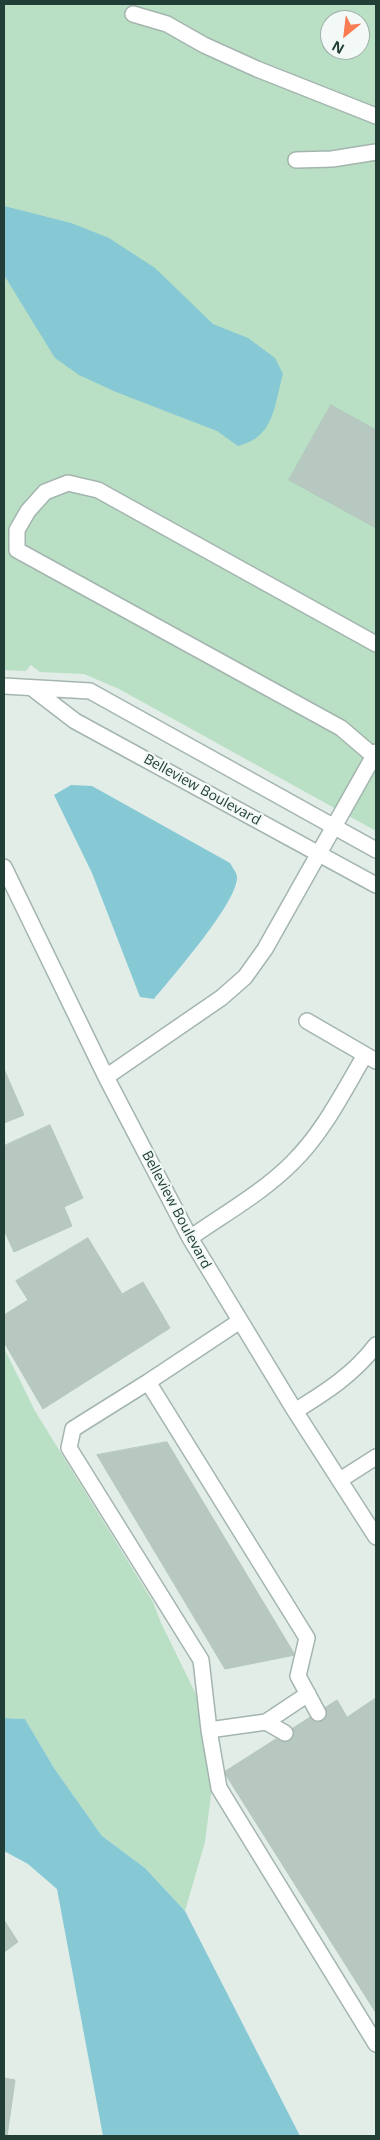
<!DOCTYPE html>
<style>
body{margin:0}
#map{position:relative;width:380px;height:2140px;overflow:hidden;background:#e2ede8;font-family:"Open Sans",sans-serif}
canvas{display:block}
.frame{position:absolute;inset:0;border:5px solid #213f37;pointer-events:none}
.north{position:absolute;left:320px;top:10px;width:50px;height:50px;box-sizing:border-box;background:#f3f9f6;border:1px solid #9fafaa;border-radius:50%;rotate:209deg;font-size:14px;font-weight:700;line-height:20px;text-align:center;color:#213f37}
.north::after{content:'';display:block;margin:auto;width:18px;height:22px;background:#fa7c53;clip-path:polygon(50% 0,100% 100%,50% 72%,0 100%)}
</style>
<div id="map">
<canvas width="380" height="2140"></canvas>
<div class="frame"></div>
<div class="north">N</div>
</div>
<script>
const ctx = document.querySelector('canvas').getContext('2d');
ctx.lineJoin = 'round';
function fillPath(path, color) {
  ctx.fillStyle = color;
  ctx.fill(path, 'evenodd');
}
function stroke(path, color, width, dash) {
  ctx.strokeStyle = color;
  ctx.lineWidth = width;
  ctx.lineCap = dash ? 'butt' : 'round';
  ctx.setLineDash(dash || []);
  ctx.stroke(path);
}
function write(font, color, halo, rows, align = 'center') {
  ctx.font = font + ' "Open Sans",sans-serif';
  ctx.lineWidth = 4.5;
  ctx.setLineDash([]);
  ctx.textBaseline = 'middle';
  ctx.strokeStyle = halo;
  ctx.fillStyle = color;
  for (const [text, x, y, turn = 0] of rows) {
    ctx.save();
    ctx.translate(x, y);
    ctx.rotate((+turn || 0) * Math.PI / 180);
    ctx.textAlign = isNaN(turn) ? turn : align;
    if (halo) ctx.strokeText(text, 0, 0);
    ctx.fillText(text, 0, 0);
    ctx.restore();
  }
}
fillPath(new Path2D(`
 M4,4H376V831L119,689L84,674L40,672L31,665L26,671L4,670ZM330,20H360V50H330Z
 M4,1348L35,1411L153,1602L161,1623L218,1739L205,1842L185,1911L145,1868L102,1836L54,1768L25,1719L4,1718Z`), '#b9dfc4');
fillPath(new Path2D(`
 M4,206L71,223L109,238L155,268L213,324L248,338L275,358L283,374C274,405 275,437 238,446L217,431L116,392L79,375L55,358L4,275Z
 M71,785L92,786L230,863C232,867 237,873 237,877C238,902 172,977 154,999L140,997L92,873L54,795Z
 M4,1718L25,1719L54,1768L102,1836L145,1868L185,1911L300,2136H103L57,1889L28,1864L4,1851Z`), '#86c9d5');
const building = new Path2D(`
 M331,405L376,430V528L289,480Z
 M4,1069L24,1115L4,1123Z
 M50,1125L83,1198L64,1207L72,1226L14,1252L4,1230V1146Z
 M88,1238L122,1294L143,1282L170,1328L43,1409L4,1342V1315L28,1300L16,1281Z
 M167,1442L295,1655L225,1669L97,1455Z
 M376,1698V2013L224,1772L337,1700L347,1717Z
 M4,1920L18,1942L4,1952Z
 M4,2078L15,2080L7,2136H4Z`);
fillPath(building, '#b7c8c1');
stroke(building, '#b4c7bf', 1);
const minor = new Path2D(`
 M133,14L167,24L204,45L257,69L376,116
 M296,160L332,159L376,152
 M376,644L98,490L68,483L45,492L28,511L17,530V550L341,728L376,758
 M4,686L90,691L376,850
 M32,688L75,721L376,885
 M4,867L106,1077L190,1238L295,1411L376,1537
 M307,1021L376,1061
 M106,1077L221,998L245,977L265,949L376,752
 M190,1238C224,1214 262,1193 292,1163C323,1133 343,1092 365,1055
 M240,1321L148,1382L73,1429L69,1448L201,1660L209,1730L219,1788L376,2044
 M148,1382L307,1638L298,1676L318,1713
 M295,1411C326,1392 354,1374 376,1345
 M340,1480L376,1457
 M266,1722L308,1694
 M209,1730L266,1722L285,1733`);
stroke(minor, '#a4b5af', 18);
stroke(minor, '#fff', 15);
write('14px', '#213f37', '#f3f9f6', [
 ["Belleview Boulevard",202,790,29],
 ["Belleview Boulevard",176,1210,62]
]);
</script>
